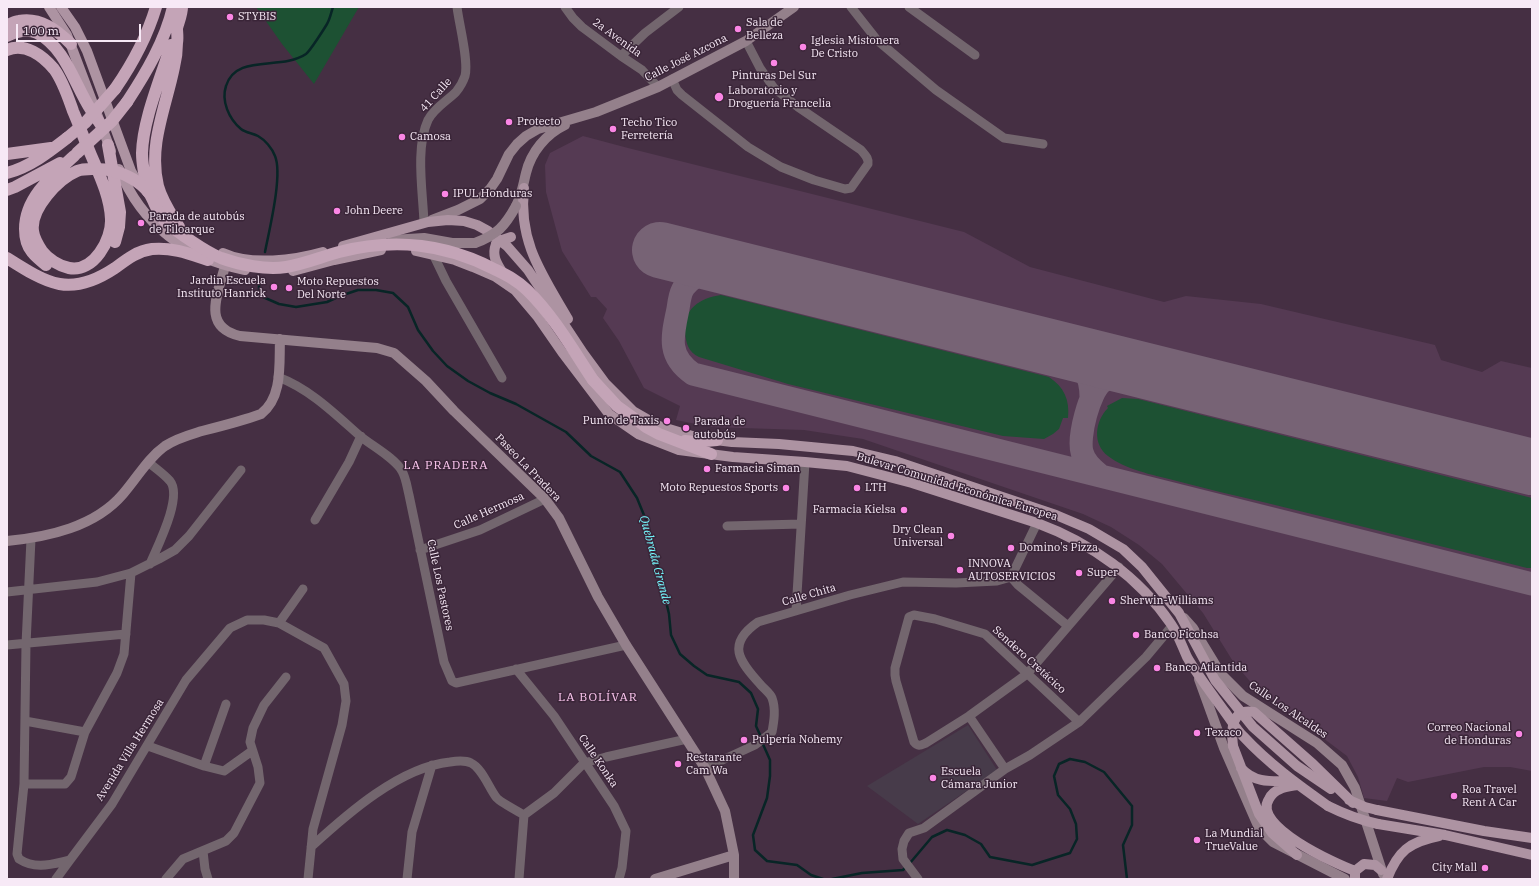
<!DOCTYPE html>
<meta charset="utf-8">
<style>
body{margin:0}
#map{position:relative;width:1539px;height:886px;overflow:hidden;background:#452f43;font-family:"IBM Plex Serif",serif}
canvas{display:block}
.frame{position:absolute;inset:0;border:8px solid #f7e9f6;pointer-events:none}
.scale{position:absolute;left:16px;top:24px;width:125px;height:18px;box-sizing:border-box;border:2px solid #f7e9f6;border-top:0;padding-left:5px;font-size:12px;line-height:14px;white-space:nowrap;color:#f7e9f6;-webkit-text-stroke:3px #3a2538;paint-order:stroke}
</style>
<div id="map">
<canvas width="1539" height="886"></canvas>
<div class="frame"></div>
<div class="scale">100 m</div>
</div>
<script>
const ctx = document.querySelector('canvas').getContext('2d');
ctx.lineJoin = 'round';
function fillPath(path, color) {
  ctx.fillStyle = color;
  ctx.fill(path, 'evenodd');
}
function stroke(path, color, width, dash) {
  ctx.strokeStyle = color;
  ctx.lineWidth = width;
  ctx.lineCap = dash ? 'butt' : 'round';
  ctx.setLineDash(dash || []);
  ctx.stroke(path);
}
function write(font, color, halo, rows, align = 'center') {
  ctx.font = font + ' "IBM Plex Serif",serif';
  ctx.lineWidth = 3;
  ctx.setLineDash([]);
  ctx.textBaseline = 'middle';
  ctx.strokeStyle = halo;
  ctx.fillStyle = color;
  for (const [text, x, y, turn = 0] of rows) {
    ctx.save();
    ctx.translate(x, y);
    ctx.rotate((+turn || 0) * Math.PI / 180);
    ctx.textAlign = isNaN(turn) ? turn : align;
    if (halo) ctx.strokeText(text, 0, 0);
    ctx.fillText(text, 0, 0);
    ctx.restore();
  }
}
fillPath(new Path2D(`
 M583,136L628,148L964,232L1030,267L1164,302L1186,296L1261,304L1435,345L1441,360L1482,372L1501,361L1532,368V771L1510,767H1484L1408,782L1397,778L1387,801L1364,798L1358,777L1347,756L1255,687L1234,663L1203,613L1162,564L1139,545L1111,527L1083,514L863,439L804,430L711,427L676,420L680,406L644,388L619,341L603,318L607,309L596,297H591L562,251L546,192L545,165L550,153Z`), '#553a53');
fillPath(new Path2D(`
 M968,725L997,770L918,824L867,786Z`), '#473b4a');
fillPath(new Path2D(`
 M256,7H359L314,84L282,44Z
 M721,295L1049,377C1064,387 1070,400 1068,418H1063L1059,429L1053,434L1044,439L1003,436L788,384L699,357C688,352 686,343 685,332H682C685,309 699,298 721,295Z
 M1122,398L1138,399L1532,498V568H1527C1440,546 1354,524 1267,503C1236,496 1204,488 1173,480C1153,475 1124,469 1108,456C1092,444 1095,421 1108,408L1107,406Z`), '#1d5133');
stroke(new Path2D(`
 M265,252C269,231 283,175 275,156C272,148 265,140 258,136C253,133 246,133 241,129C229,119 221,101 226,86C236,53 281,71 306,54C310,51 324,29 327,24C330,19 331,13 333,7
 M259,281V291L263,297L279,304L296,307L327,302L340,296L358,290H376L393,293L408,307L418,330L433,351L447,366L468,381L490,393L516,404L566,432L591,456L620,472L637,498L648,525L669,614L671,635L680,654L694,666L707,675L739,682L751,693L758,709L756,726L761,737
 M762,742L770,760V776L767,798L753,835L755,850L767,861L797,865L811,875L823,879
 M910,863L932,837L947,830L965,835L981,844L990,857L1032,865L1070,853L1077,839L1076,824L1070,809L1058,795L1054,776L1059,764L1070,759L1085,762L1104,772L1132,806V825L1123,845L1127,879
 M832,879L862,873L903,870L906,867`), '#082526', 2.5);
stroke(new Path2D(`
 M728,267C710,268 698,271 685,286C680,292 679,302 678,309C672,337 667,356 693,374L1532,584
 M1063,350C1082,363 1091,373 1091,397
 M1101,476C1093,469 1085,463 1082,452C1078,437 1089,392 1102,382C1111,375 1122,371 1132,367`), '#776375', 23);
stroke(new Path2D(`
 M660,250L1532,467`), '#776375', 56);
stroke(new Path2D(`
 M565,7L573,18L582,27L621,56L642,70L658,87
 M851,7L877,40L936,90L1004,138L1043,144
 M909,7L975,55
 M621,56L645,33L679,7
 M672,79L677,90L682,95L748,147L781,167L814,180L845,189L851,188L868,164C869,158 865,155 861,150L798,107L774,88L760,68L746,41
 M424,223C423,193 415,148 428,120C434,108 447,101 456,92C460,87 463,82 465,76C469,61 459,24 457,7
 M433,254L446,281L502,378
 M278,377C310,389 335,414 360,436C372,446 395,458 402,471C406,478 407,487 409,495L444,662L452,681L456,683L626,645
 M148,462C155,468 164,474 170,481C183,497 157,547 150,564
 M315,520L349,462L361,436
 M727,526L801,524
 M31,539L26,644L24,784L17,854L19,859C36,870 52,864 70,860L112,804L186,680L230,628L247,620H264L279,623L324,648L344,684L346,701L342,725L313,829L308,879
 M420,550L480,530L545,499
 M1011,577L1018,585L1068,626
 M7,592L97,582L131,573L159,559L175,550L189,536L241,470
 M796,611L805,462
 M279,623L303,589
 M7,645L126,634
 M516,669L554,716L614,806L626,831L622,868L619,879
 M969,716L1005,769
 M25,721L85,732
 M1079,722L985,634L935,619L914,615L909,617L895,668V675L896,681L914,742C918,747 921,745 926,743L969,716L1027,674L1119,567
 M148,746L204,766L224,771L252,751
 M204,766L226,704
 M705,768L755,745L772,732C774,721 776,709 772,698C770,693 763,688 760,684C739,661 726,644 758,622L850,595L903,582L956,583L997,581L1011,577L1037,523
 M24,784H65L71,777L85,732L117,673L124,654L131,573
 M311,847C347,814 400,767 450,762C456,761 465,760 471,763C482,768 489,788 496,797C499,802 518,811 524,815L554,793L584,763L606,757L687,739
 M203,851L205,869L208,879
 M56,879L70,860
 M166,879L183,859L226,841L234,833L260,783L258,767L250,742L253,728L264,705L286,677
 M407,879L412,832L432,765
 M519,879L524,815
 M918,879L903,859L902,849L904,841L909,833L924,828L1005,769L1030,755L1079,722L1146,657L1172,626`), '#73666e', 9);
stroke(new Path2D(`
 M516,206C522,194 523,185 526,173C531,152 546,134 565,125
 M432,220L458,210L480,199L490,189L497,179L509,154L517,144L526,136L538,129L596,112L658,87L746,41L794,7
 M392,240L424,238L452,243H475
 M225,266C218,294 201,327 240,336L377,348L394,353L426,381L454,411L545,499L559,518L598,597L626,645L705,768L725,811L734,855V879
 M7,541C48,537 95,527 123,494C137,478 148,458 165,446C177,438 189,435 202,431C222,426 242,421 261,414C283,397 279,364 280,339
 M1184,618L1193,628L1221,674L1243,696L1317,743L1342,765L1355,788L1383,874
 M1199,679L1224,748L1259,828L1273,842L1345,879
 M655,879L734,855`), '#94808b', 10);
stroke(new Path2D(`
 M49,7L67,35L111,151
 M61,7L75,27L87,51L131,171L138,183
 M119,169C142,225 187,259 245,270
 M524,188C518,242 542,274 568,319
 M496,244C491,257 498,265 504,275
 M343,246L428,222L448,220L464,221L477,225L488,231L507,246L528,270L583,353L605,383L633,411L659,426L699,438L732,442L779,444L853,451L895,461L1056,515L1089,529L1123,549L1142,567L1179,613L1215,680L1253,727L1297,766L1331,789
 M416,251L455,260L473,267L496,277L515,290L537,316L562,352L609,414L638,434L679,450L733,457L805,462L847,466L912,483L1037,523C1091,543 1139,577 1171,624C1178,634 1182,646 1187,657C1198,676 1212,694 1225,712C1231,720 1236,729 1243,736C1268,763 1298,785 1328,806
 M223,253C251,266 295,260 323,252
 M293,271L334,260L381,250
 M1233,746L1259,814L1272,833L1297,855
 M1241,768C1255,784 1273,781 1293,781
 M1297,785C1292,786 1285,787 1280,789C1275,791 1271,795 1269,799C1251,826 1336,864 1355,871
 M1377,810L1484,831L1532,838
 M1378,824L1445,835L1532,855
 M1355,879V871L1364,864L1375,865L1381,870
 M1387,879C1398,851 1409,842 1439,836`), '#ad93a2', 10);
stroke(new Path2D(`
 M7,25C11,24 15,21 19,21C40,17 57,30 71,44
 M7,36C15,32 28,28 37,33C66,48 74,84 91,110C94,115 98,120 101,125
 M7,50C25,42 43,56 54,69C63,81 68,97 73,111C79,125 85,141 91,155C100,176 110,197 111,219C112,239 94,273 69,268C59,266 48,259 42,251C38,245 34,239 33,231C30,209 58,179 77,171C82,169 87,169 92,169
 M115,89C133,63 147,37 156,7
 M127,102C146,73 165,41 173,7
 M108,145L120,212L119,227L115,242
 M7,154L51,148
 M7,173C30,167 49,152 67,138
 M7,190L15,187L60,163
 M148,192C145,179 142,166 142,153C143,119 161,78 171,45
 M179,227C171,214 162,201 158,186C148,145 166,107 174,67C176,59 177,51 177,43C178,38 177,33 177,28C179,21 182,14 182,7
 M7,258C48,284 70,298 115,268C127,259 137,251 152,249C172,247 190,254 208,260
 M46,265C41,261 36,257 32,252C27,246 25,237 25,229C25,197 53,175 74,156
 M593,380L617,406L646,427L659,434L711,454
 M685,441L694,442L717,440`), '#c4a4b7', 12);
stroke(new Path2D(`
 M475,243C497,235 505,226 516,206`), '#94808b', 10);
stroke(new Path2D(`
 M496,244L502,240L511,237
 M1233,746C1231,730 1231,708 1254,712L1313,764L1353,803
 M1349,800L1365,807L1377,810
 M1328,806C1344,814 1360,820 1378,824`), '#ad93a2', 10);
stroke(new Path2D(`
 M67,138L85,123L115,89
 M77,153L112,121L127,102
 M92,169C99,169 107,169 113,171C126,174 141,182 149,193C155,202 157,213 165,221C177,232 206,252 221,258C240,265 266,270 286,267C304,264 321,257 339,252C394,238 444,243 494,269C506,275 517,280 527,290C553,315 573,350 593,380`), '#c4a4b7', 12);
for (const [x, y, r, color] of [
 [230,17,4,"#fb86e5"],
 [738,29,4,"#fb86e5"],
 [803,47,4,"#fb86e5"],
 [774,63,4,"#fb86e5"],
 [719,97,5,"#fb86e5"],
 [509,122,4,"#fb86e5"],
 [613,129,4,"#fb86e5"],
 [402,137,4,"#fb86e5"],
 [445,194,4,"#fb86e5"],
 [337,211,4,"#fb86e5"],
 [141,223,4,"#fb86e5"],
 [274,287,4,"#fb86e5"],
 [289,288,4,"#fb86e5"],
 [667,421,4,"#fb86e5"],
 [686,428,4,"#fb86e5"],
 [707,469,4,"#fb86e5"],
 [786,488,4,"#fb86e5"],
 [857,488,4,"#fb86e5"],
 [904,510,4,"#fb86e5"],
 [951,536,4,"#fb86e5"],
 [1011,548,4,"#fb86e5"],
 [960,570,4,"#fb86e5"],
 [1079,573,4,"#fb86e5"],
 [1112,601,4,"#fb86e5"],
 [1136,635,4,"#fb86e5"],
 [1157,668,4,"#fb86e5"],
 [1197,733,4,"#fb86e5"],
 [1519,734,4,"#fb86e5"],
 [744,740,4,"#fb86e5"],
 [678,764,4,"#fb86e5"],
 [933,778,4,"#fb86e5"],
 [1454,796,4,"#fb86e5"],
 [1197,840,4,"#fb86e5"],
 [1485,868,4,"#fb86e5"]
]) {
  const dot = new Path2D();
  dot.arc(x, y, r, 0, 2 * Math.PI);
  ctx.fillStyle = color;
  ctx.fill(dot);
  stroke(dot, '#3a2538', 1.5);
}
write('11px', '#f7e9f6', '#3a2538', [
 ["STYBIS",238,17],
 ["Sala de",746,23],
 ["Belleza",746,36],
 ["Iglesia Mistonera",811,41],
 ["De Cristo",811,54],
 ["Pinturas Del Sur",774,76,"center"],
 ["Laboratorio y",728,91],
 ["Droguería Francelia",728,104],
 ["Protecto",517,122],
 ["Techo Tico",621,123],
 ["Ferretería",621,136],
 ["Camosa",410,137],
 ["IPUL Honduras",453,194],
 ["John Deere",345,211],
 ["Parada de autobús",149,217],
 ["de Tiloarque",149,230],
 ["Jardin Escuela",266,281,"right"],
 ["Instituto Hanrick",266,294,"right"],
 ["Moto Repuestos",297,282],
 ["Del Norte",297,295],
 ["Punto de Taxis",659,421,"right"],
 ["Parada de",694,422],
 ["autobús",694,435],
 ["Farmacia Siman",715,469],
 ["Moto Repuestos Sports",778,488,"right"],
 ["LTH",865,488],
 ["Farmacia Kielsa",896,510,"right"],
 ["Dry Clean",943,530,"right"],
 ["Universal",943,543,"right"],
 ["Domino's Pizza",1019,548],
 ["INNOVA",968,564],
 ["AUTOSERVICIOS",968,577],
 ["Super",1087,573],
 ["Sherwin-Williams",1120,601],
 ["Banco Ficohsa",1144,635],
 ["Banco Atlantida",1165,668],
 ["Correo Nacional",1511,728,"right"],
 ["de Honduras",1511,741,"right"],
 ["Texaco",1205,733],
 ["Pulpería Nohemy",752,740],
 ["Restarante",686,758],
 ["Cam Wa",686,771],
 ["Escuela",941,772],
 ["Cámara Junior",941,785],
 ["Roa Travel",1462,790],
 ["Rent A Car",1462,803],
 ["La Mundial",1205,834],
 ["TrueValue",1205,847],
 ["City Mall",1477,868,"right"]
], 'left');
write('11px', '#f7e9f6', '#3a2538', [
 ["2a Avenida",617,38,36],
 ["Calle José Azcona",686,58,-27],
 ["41 Calle",436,95,-48],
 ["Paseo La Pradera",528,468,46],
 ["Bulevar Comunidad Económica Europea",957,487,17],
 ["Calle Hermosa",489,511,-24],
 ["Calle Los Pastores",440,585,78],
 ["Calle Chita",809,595,-16],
 ["Sendero Cretácico",1029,660,42],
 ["Calle Los Alcaldes",1288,710,34],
 ["Avenida Villa Hermosa",130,750,-58],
 ["Calle Konka",598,761,56]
]);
ctx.letterSpacing = '1px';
write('12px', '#fcc7ef', '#3a2538', [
 ["LA PRADERA",446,466],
 ["LA BOLÍVAR",598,698]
]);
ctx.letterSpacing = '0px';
write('italic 12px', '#74f6fc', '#3a2538', [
 ["Quebrada Grande",655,560,75]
]);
</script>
